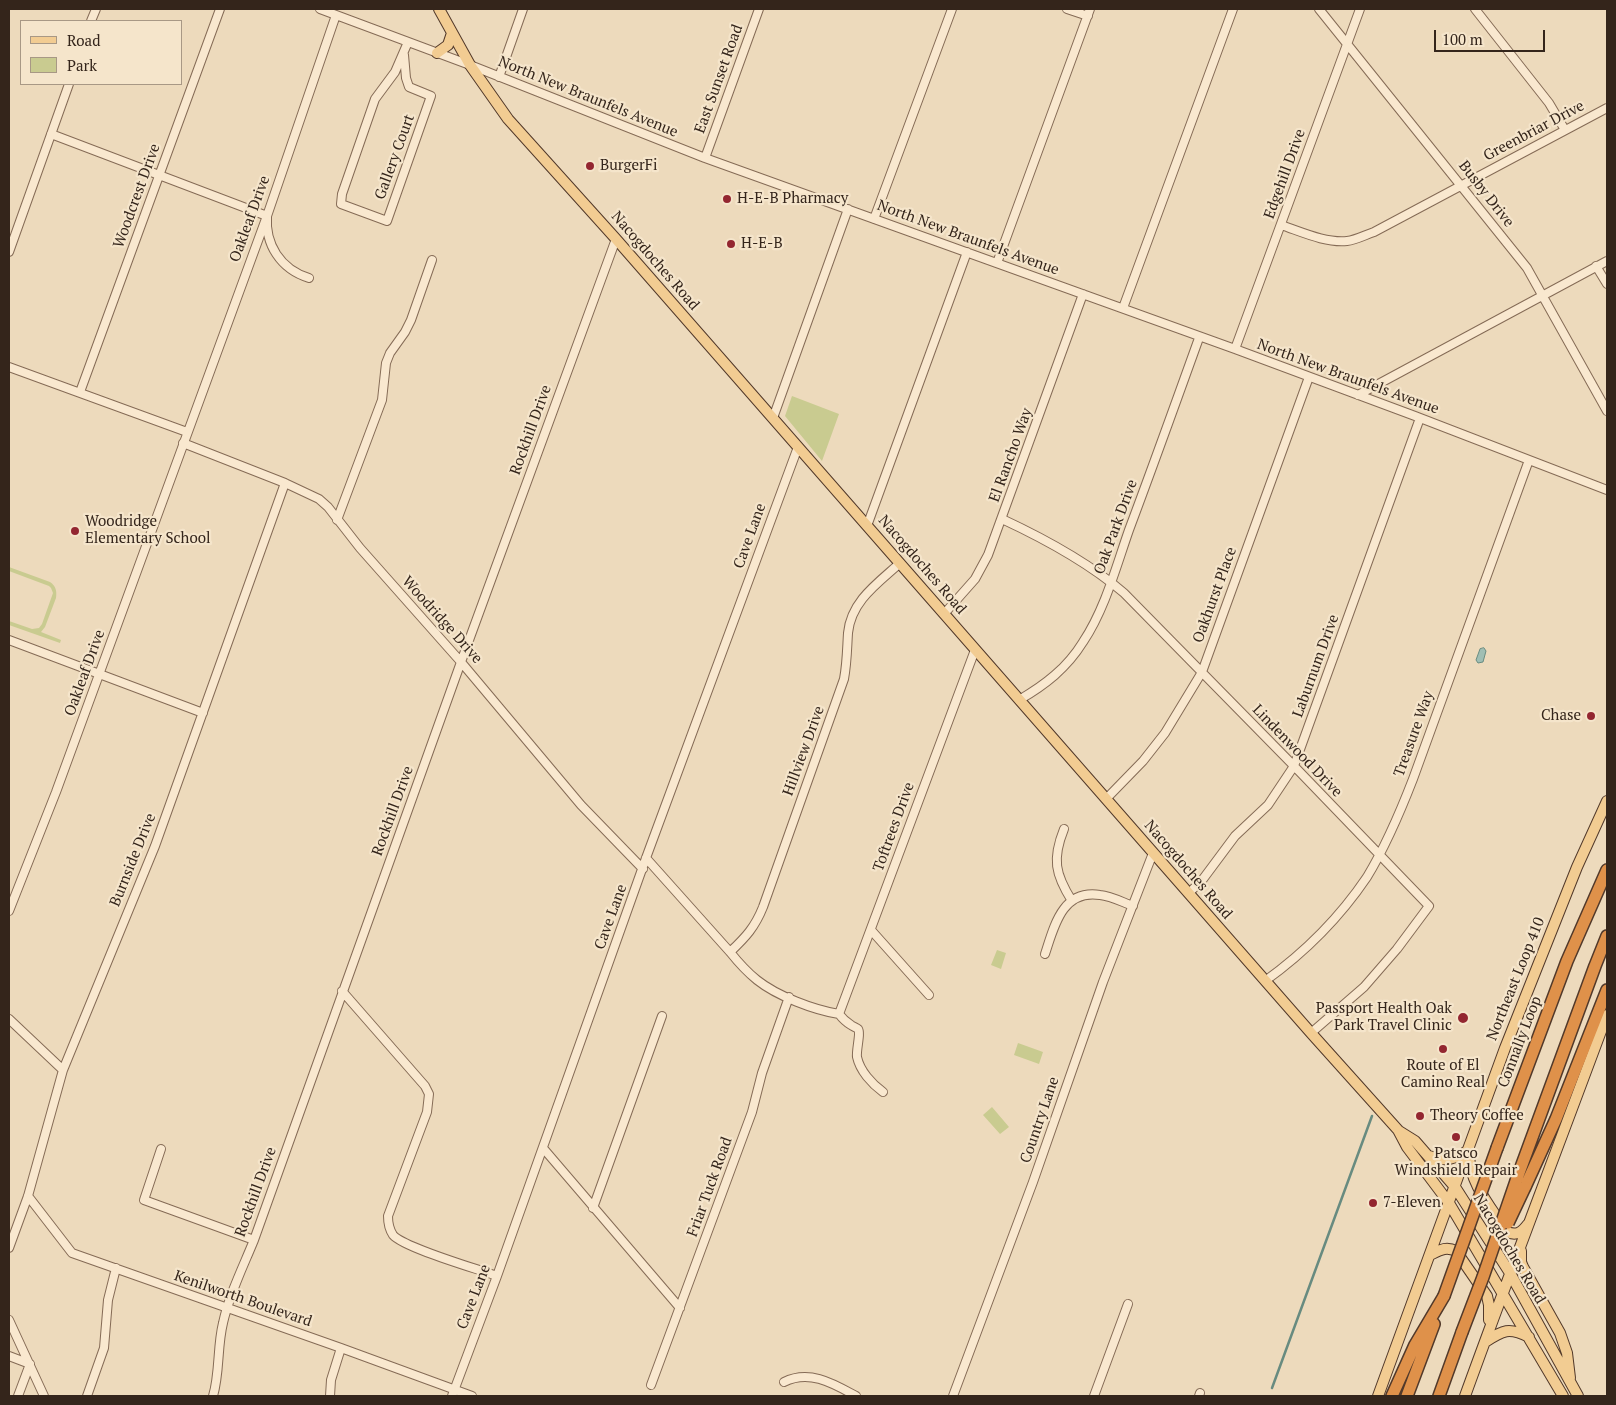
<!DOCTYPE html>
<style>
body{margin:0}
#map{position:relative;width:1616px;height:1405px;overflow:hidden;background:#eddabc;font-family:"PT Serif",serif}
canvas{display:block}
.frame{position:absolute;inset:0;border:10px solid #34251b;pointer-events:none}
.legend{position:absolute;left:20px;top:20px;width:162px;height:65px;box-sizing:border-box;background:#f5e5cb;border:1px solid #a89885;margin:0;padding:6px 9px;list-style:none;font-size:15px;color:#34251b}
.legend li{display:flex;align-items:center;gap:10px;height:25px}
.legend b{width:25px;border:1px solid #a89885}
.scale{position:absolute;left:1434px;top:30px;width:111px;height:22px;box-sizing:border-box;border:2px solid #34251b;border-top:0;padding-left:6px;font-size:15px;line-height:18px;white-space:nowrap;color:#34251b;-webkit-text-stroke:4px #f5e5cb;paint-order:stroke}
</style>
<div id="map">
<canvas width="1616" height="1405"></canvas>
<div class="frame"></div>
<ul class="legend">
<li><b style="height:6px;background:#f2cc92"></b>Road</li>
<li><b style="height:14px;background:#c9cb90"></b>Park</li>
</ul>
<div class="scale">100 m</div>
</div>
<script>
const ctx = document.querySelector('canvas').getContext('2d');
ctx.lineJoin = 'round';
function fillPath(path, color) {
  ctx.fillStyle = color;
  ctx.fill(path, 'evenodd');
}
function stroke(path, color, width, dash) {
  ctx.strokeStyle = color;
  ctx.lineWidth = width;
  ctx.lineCap = dash ? 'butt' : 'round';
  ctx.setLineDash(dash || []);
  ctx.stroke(path);
}
function write(font, color, halo, rows, align = 'center') {
  ctx.font = font + ' "PT Serif",serif';
  ctx.lineWidth = 4.5;
  ctx.setLineDash([]);
  ctx.textBaseline = 'middle';
  ctx.strokeStyle = halo;
  ctx.fillStyle = color;
  for (const [text, x, y, turn = 0] of rows) {
    ctx.save();
    ctx.translate(x, y);
    ctx.rotate((+turn || 0) * Math.PI / 180);
    ctx.textAlign = isNaN(turn) ? turn : align;
    if (halo) ctx.strokeText(text, 0, 0);
    ctx.fillText(text, 0, 0);
    ctx.restore();
  }
}
fillPath(new Path2D(`
 M792,396L839,414L822,461L785,416Z
 M9,567L50,582C56,586 57,591 56,598L45,627L41,632L61,640L60,643L9,625V621L32,629L39,628L42,624L53,593L51,588L49,586L9,571Z
 M997,950L1006,953L1001,969L991,965Z
 M1018,1043L1043,1052L1039,1064L1014,1055Z
 M992,1107L1009,1127L1000,1134L983,1115Z`), '#c9cb90');
const water = new Path2D(`
 M1484,648L1486,651L1483,662L1478,663L1476,660L1480,649Z`);
fillPath(water, '#a0beb3');
stroke(water, '#688b80', 1);
stroke(new Path2D(`
 M1272,1388L1372,1116`), '#688b80', 2.5);
const minor = new Path2D(`
 M320,9L470,65L705,158L1235,349L1415,416L1607,490
 M1067,9L1088,16
 M1319,9L1527,268L1607,411
 M1475,9L1549,103L1565,130
 M91,21L96,9
 M404,55L406,78L409,87L431,96L387,221L341,204L342,194L375,99L395,72L408,42
 M499,77L523,9
 M51,134L267,216C265,244 280,269 309,278
 M705,158L759,9
 M874,219L952,9
 M1281,225C1302,232 1325,243 1347,241C1356,240 1365,235 1374,232L1607,108
 M9,252L69,84
 M997,263L1090,9
 M1596,266L1607,284
 M1123,308L1233,9
 M1235,349L1360,9
 M9,367L187,432
 M80,392L220,9
 M1358,395L1607,261
 M773,418L848,209
 M183,443L285,483L319,499L328,507L360,548L461,662L581,805L643,869
 M1002,519C1045,539 1088,562 1124,593L1294,766L1429,906L1397,949L1364,987L1311,1033
 M337,520L382,400L386,363L390,353L405,332L411,320L432,260
 M867,526L967,252
 M944,614L975,579L988,555L1083,294
 M9,640L203,713
 M1019,700C1045,685 1067,668 1083,642C1105,609 1116,567 1129,530C1153,466 1176,402 1199,338
 M1106,799L1143,761L1165,733L1202,672L1309,377
 M1064,829C1052,859 1055,874 1072,901
 M646,858L730,952C738,962 747,972 757,980C777,996 814,1010 839,1014
 M1189,893L1203,879L1235,836L1268,805L1294,766L1420,418
 M9,911L56,792L267,216L336,15
 M871,930L929,995
 M730,952C746,937 755,927 763,907L844,679C847,663 847,649 848,633C851,601 878,583 900,563
 M1045,954C1054,927 1062,889 1100,895C1111,896 1122,902 1133,906
 M1265,981C1304,953 1340,917 1367,877C1384,849 1401,810 1413,779L1529,460
 M342,991L425,1086L429,1094L427,1112L388,1216C388,1223 389,1229 393,1235C404,1248 478,1269 497,1276
 M839,1014L975,650
 M839,1014C842,1018 846,1022 851,1025C852,1026 857,1028 858,1029C861,1033 856,1050 857,1057C860,1071 872,1084 883,1092
 M9,1019L63,1070
 M543,1148L680,1308
 M161,1149L144,1200L254,1240
 M28,1196L72,1253L341,1348L472,1396
 M593,1208L662,1016
 M9,1248L28,1196L63,1070L155,846L285,483
 M9,1320L44,1396
 M9,1356L30,1364
 M784,1382C810,1369 834,1384 856,1396
 M651,1385L752,1112L762,1073L789,997
 M18,1396L30,1364
 M87,1396L104,1348L108,1300L116,1268
 M213,1396C220,1373 217,1347 223,1323C229,1295 243,1267 254,1240L461,662L616,239
 M330,1396L331,1380L341,1348
 M452,1396L497,1276L646,858L798,447
 M953,1396L1033,1182L1103,982L1153,853
 M1094,1396L1128,1304
 M1199,1396L1200,1393`);
const major = new Path2D(`
 M439,9L470,65L508,119L616,239L1311,1033L1398,1130L1407,1147L1449,1203L1563,1396
 M437,53L448,45L452,33
 M1399,1131L1415,1141L1455,1187L1510,1273L1578,1396
 M1469,1155C1470,1184 1491,1207 1506,1231C1516,1237 1522,1232 1528,1224
 M1429,1156C1444,1162 1456,1160 1468,1150
 M1521,1251V1262L1523,1267L1560,1333L1567,1353L1570,1378
 M1430,1255C1440,1250 1446,1246 1456,1251L1487,1296L1489,1305V1320
 M1485,1342C1503,1330 1509,1327 1529,1337
 M1378,1396L1505,1048L1577,867L1607,801
 M1465,1396C1511,1269 1560,1142 1607,1015`);
const highway = new Path2D(`
 M1497,1148L1567,961L1607,870
 M1516,1181L1595,966L1607,936
 M1525,1187L1556,1119L1607,990
 M1392,1396L1415,1345L1444,1296
 M1407,1396L1434,1324
 M1439,1396L1462,1332`);
stroke(minor, '#856b56', 10);
stroke(major, '#52392a', 12);
stroke(highway, '#52392a', 14);
stroke(minor, '#f9e8cf', 8);
stroke(major, '#f2cc92', 10);
stroke(highway, '#df914a', 11);
const highwayBridge = new Path2D(`
 M1508,1223L1525,1187
 M1444,1296L1497,1148
 M1462,1332L1483,1277L1516,1181`);
stroke(highwayBridge, '#52392a', 14, []);
stroke(highwayBridge, '#df914a', 11);
for (const [x, y, r, color] of [
 [590,166,5,"#932630"],
 [727,199,5,"#932630"],
 [731,244,5,"#932630"],
 [75,531,5,"#932630"],
 [1591,716,5,"#932630"],
 [1463,1018,6,"#932630"],
 [1443,1049,5,"#932630"],
 [1420,1116,5,"#932630"],
 [1456,1137,5,"#932630"],
 [1373,1203,5,"#932630"]
]) {
  const dot = new Path2D();
  dot.arc(x, y, r, 0, 2 * Math.PI);
  ctx.fillStyle = color;
  ctx.fill(dot);
  stroke(dot, '#f5e5cb', 2);
}
write('15px', '#34251b', '#f5e5cb', [
 ["East Sunset Road",719,79,-70],
 ["North New Braunfels Avenue",588,97,22],
 ["Greenbriar Drive",1534,131,-28],
 ["Gallery Court",395,157,-70],
 ["Edgehill Drive",1285,174,-70],
 ["Busby Drive",1486,194,52],
 ["Woodcrest Drive",137,196,-70],
 ["Oakleaf Drive",250,219,-70],
 ["North New Braunfels Avenue",968,238,20],
 ["Nacogdoches Road",655,261,49],
 ["North New Braunfels Avenue",1348,377,20],
 ["Rockhill Drive",531,430,-70],
 ["El Rancho Way",1011,455,-70],
 ["Oak Park Drive",1116,527,-70],
 ["Cave Lane",750,536,-70],
 ["Nacogdoches Road",922,565,49],
 ["Oakhurst Place",1215,595,-70],
 ["Woodridge Drive",442,620,48],
 ["Laburnum Drive",1316,666,-70],
 ["Oakleaf Drive",85,673,-70],
 ["Treasure Way",1414,734,-70],
 ["Hillview Drive",804,751,-70],
 ["Lindenwood Drive",1297,751,46],
 ["Rockhill Drive",393,811,-70],
 ["Toftrees Drive",894,827,-70],
 ["Burnside Drive",133,860,-68],
 ["Nacogdoches Road",1188,870,49],
 ["Cave Lane",611,917,-70],
 ["Northeast Loop 410",1516,979,-68],
 ["Connally Loop",1520,1042,-69],
 ["Country Lane",1040,1120,-71],
 ["Friar Tuck Road",710,1187,-70],
 ["Rockhill Drive",256,1192,-70],
 ["Nacogdoches Road",1509,1249,59],
 ["Cave Lane",474,1297,-69],
 ["Kenilworth Boulevard",243,1299,19]
]);
write('15px', '#34251b', '#f5e5cb', [
 ["BurgerFi",600,166],
 ["H-E-B Pharmacy",737,199],
 ["H-E-B",741,244],
 ["Woodridge",85,522],
 ["Elementary School",85,539],
 ["Chase",1581,716,"right"],
 ["Passport Health Oak",1452,1009,"right"],
 ["Park Travel Clinic",1452,1026,"right"],
 ["Route of El",1443,1066,"center"],
 ["Camino Real",1443,1083,"center"],
 ["Theory Coffee",1430,1116],
 ["Patsco",1456,1154,"center"],
 ["Windshield Repair",1456,1171,"center"],
 ["7-Eleven",1383,1203]
], 'left');
</script>
